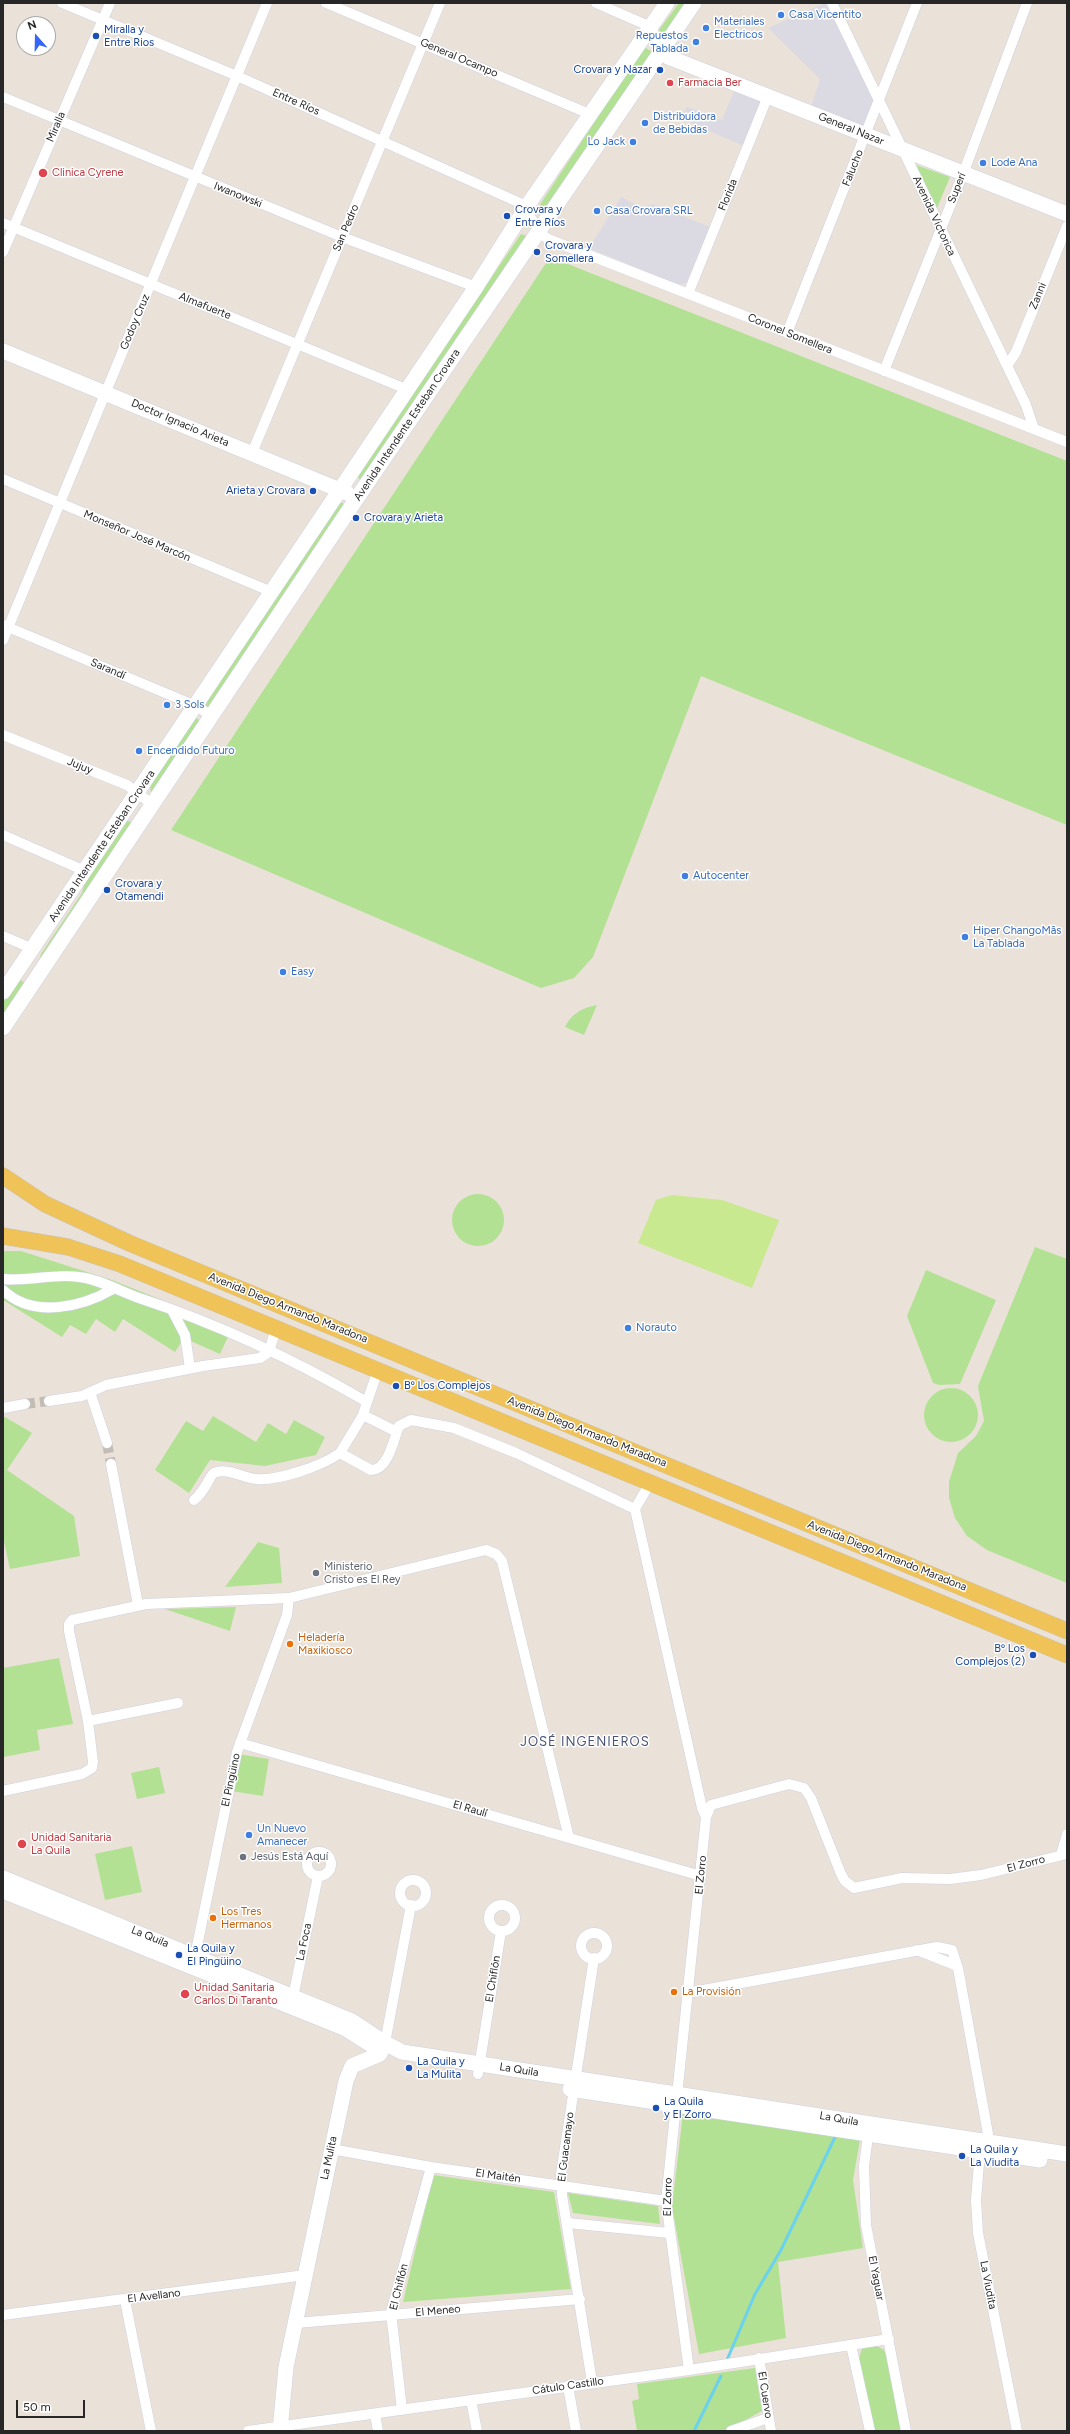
<!DOCTYPE html>
<meta charset="utf-8">
<style>
body{margin:0}
#map{position:relative;width:1070px;height:2434px;overflow:hidden;background:#eae1d8;font-family:Figtree,sans-serif}
canvas{display:block}
.frame{position:absolute;inset:0;border:4px solid #272727;pointer-events:none}
.north{position:absolute;left:16px;top:16px;width:40px;height:40px;box-sizing:border-box;background:#fff;border:1px solid #a9a9a9;border-radius:50%;rotate:340deg;font-size:11px;font-weight:700;line-height:16px;text-align:center;color:#272727}
.north::after{content:'';display:block;margin:auto;width:14px;height:18px;background:#3666f8;clip-path:polygon(50% 0,100% 100%,50% 72%,0 100%)}
.scale{position:absolute;left:16px;top:2400px;width:69px;height:18px;box-sizing:border-box;border:2px solid #272727;border-top:0;padding-left:5px;font-size:12px;line-height:14px;white-space:nowrap;color:#272727;-webkit-text-stroke:3px #fff;paint-order:stroke}
</style>
<div id="map">
<canvas width="1070" height="2434"></canvas>
<div class="frame"></div>
<div class="north">N</div>
<div class="scale">50 m</div>
</div>
<script>
const ctx = document.querySelector('canvas').getContext('2d');
ctx.lineJoin = 'round';
function fillPath(path, color) {
  ctx.fillStyle = color;
  ctx.fill(path, 'evenodd');
}
function stroke(path, color, width, dash) {
  ctx.strokeStyle = color;
  ctx.lineWidth = width;
  ctx.lineCap = dash ? 'butt' : 'round';
  ctx.setLineDash(dash || []);
  ctx.stroke(path);
}
function write(font, color, halo, rows, align = 'center') {
  ctx.font = font + ' Figtree,sans-serif';
  ctx.lineWidth = 3;
  ctx.setLineDash([]);
  ctx.textBaseline = 'middle';
  ctx.strokeStyle = halo;
  ctx.fillStyle = color;
  for (const [text, x, y, turn = 0] of rows) {
    ctx.save();
    ctx.translate(x, y);
    ctx.rotate((+turn || 0) * Math.PI / 180);
    ctx.textAlign = isNaN(turn) ? turn : align;
    if (halo) ctx.strokeText(text, 0, 0);
    ctx.fillText(text, 0, 0);
    ctx.restore();
  }
}
fillPath(new Path2D(`
 M825,3L875,100L866,125L862,127L811,107L820,79L768,28Z
 M735,89L762,102L744,146L693,124L681,117L687,107L722,120Z
 M621,197L642,208L653,204L710,227L686,283L678,285L589,248Z`), '#dbd9e2');
fillPath(new Path2D(`
 M679,3H688L662,39L658,35L659,30Z
 M646,48L652,52L547,212H541L539,208L541,203L642,50Z
 M916,165L950,177L937,208Z
 M521,234L527,236L360,480L358,477L359,472Z
 M550,257L1067,461V825L701,676L593,957L574,978L541,988L171,830Z
 M340,503H343L344,506L208,710L206,706L207,701Z
 M196,718L202,722L155,792H151L150,784Z
 M127,821L133,822L39,961L41,954L82,893L85,880Z
 M19,979L25,983L3,1021V1001Z
 M597,1005L584,1035L565,1027C572,1013 582,1008 597,1005Z
 M452 1220a26 26 0 1 1 52 0a26 26 0 1 1-52 0Z
 M1035,1247L1067,1259V1583L987,1550L967,1536L955,1518L949,1498V1482L958,1453L976,1436L984,1421L978,1386Z
 M3,1251H21L112,1280L232,1328L220,1354L184,1338L175,1352L123,1319L115,1332L96,1319L86,1334L70,1325L62,1337L3,1300Z
 M926,1270L996,1300L960,1384L939,1385L933,1383L907,1316Z
 M924 1415a27 27 0 1 1 54 0a27 27 0 1 1-54 0Z
 M213,1416L256,1442L268,1423L286,1434L294,1420L325,1437L316,1455L265,1466L210,1460L189,1493L155,1470L186,1421L203,1431Z
 M5,1417L32,1433L7,1470L74,1516L80,1556L10,1569L3,1537V1418Z
 M258,1542L279,1548L282,1583L225,1587Z
 M236,1607L230,1631L165,1609Z
 M59,1658L73,1724L37,1730L40,1750L3,1757V1668Z
 M238,1754L269,1759L263,1796L231,1791Z
 M159,1767L165,1793L137,1799L131,1773Z
 M132,1846L142,1892L105,1900L95,1854Z
 M683,2113L860,2140L853,2180L863,2248L778,2262L786,2338L699,2354L672,2207Z
 M433,2175L554,2192L571,2289L403,2302Z
 M568,2193L658,2206L660,2224L573,2213Z
 M875,2345L884,2350L886,2355L901,2431H875L859,2358L862,2349Z
 M755,2368L762,2411L725,2431H637L632,2401L639,2399L637,2384Z`), '#b2e194');
fillPath(new Path2D(`
 M672,1195L722,1200L779,1220L752,1288L638,1243L656,1200Z`), '#c8e98f');
stroke(new Path2D(`
 M727,2360L755,2294L781,2250L836,2135
 M694,2431L721,2376`), '#6ad2ed', 3);
stroke(new Path2D(`
 M25,1404L49,1401
 M107,1443L111,1464`), '#c3bcb5', 10, [10, 5]);
const street = new Path2D(`
 M62,3L237,76L520,203L544,236L548,239L1067,442
 M326,3L592,115
 M596,3L651,27L662,51
 M832,3L1026,405L1034,429
 M3,97L342,237L476,287
 M3,223L406,389
 M3,252L110,3
 M688,294L768,96
 M787,333L917,3
 M1007,366L1016,352L1067,226
 M884,371L963,174L1027,3
 M252,453L440,3
 M3,479L272,592
 M3,625L196,706L212,716
 M3,640L267,3
 M3,735L127,785L153,805
 M3,835L85,871
 M3,936L33,949
 M3,1279C28,1282 53,1273 79,1277C99,1279 119,1291 139,1298C218,1324 295,1360 367,1402L363,1415L340,1453L371,1470C388,1471 394,1438 399,1426L411,1420L454,1428L516,1453L635,1509L702,1808L706,1817
 M3,1290C33,1319 82,1307 113,1289
 M172,1310L185,1335L190,1368
 M90,1392L107,1443
 M49,1401L82,1396L106,1385L203,1366L260,1358L269,1352L276,1328
 M367,1402L378,1370
 M3,1408L25,1404
 M363,1415L397,1432
 M111,1464L138,1605
 M194,1500C205,1492 210,1475 214,1473C227,1467 243,1478 256,1479C278,1481 322,1466 340,1453
 M635,1509L650,1483
 M88,1721L178,1703
 M240,1743L701,1876
 M3,1791L82,1774L92,1768L93,1762L88,1721L69,1631V1624L72,1620L146,1604L289,1598L486,1550L496,1554L502,1561L569,1838
 M307 1864a12 12 0 1 1 24 0a12 12 0 1 1-24 0Z
 M1061,1855L1067,1834
 M400 1893a13 13 0 1 1 26 0a13 13 0 1 1-26 0Z
 M489 1918a13 13 0 1 1 26 0a13 13 0 1 1-26 0Z
 M581 1946a13 13 0 1 1 26 0a13 13 0 1 1-26 0Z
 M917,1950L955,1965L958,1968L988,2134V2141L980,2151L976,2200L978,2233L1017,2431
 M195,1956L237,1752L287,1615L289,1598
 M687,1993L937,1947L952,1950L958,1968
 M292,2002L318,1876
 M385,2043L411,1905
 M478,2074L501,1931
 M869,2128L864,2166L866,2225L906,2431
 M331,2149L431,2167L666,2201
 M568,2223L669,2233
 M125,2300L151,2431
 M3,2315L305,2275
 M296,2323L580,2299
 M851,2345L870,2431
 M759,2358L771,2431
 M689,2370L666,2201L706,1817L711,1805L789,1784L804,1788L811,1798L841,1874L845,1881L854,1888L902,1878L950,1879L981,1875L1067,1854
 M592,2382L562,2195L561,2174L594,1958
 M568,2386L576,2431
 M471,2400L477,2431
 M402,2410L391,2312L431,2167
 M375,2414L378,2431
 M248,2431L689,2370L889,2339
 M731,2431L768,2418`);
const secondary = new Path2D(`
 M662,51L668,57L1067,214
 M3,351L347,493
 M3,992L476,287L525,209L667,3
 M3,1028L357,498L694,3
 M3,1878L352,2021L385,2043L402,2052L1067,2154
 M3,1891L344,2028L379,2050
 M570,2089L1040,2160
 M280,2431L286,2367L346,2081L352,2066L380,2054L384,2045`);
const primary = new Path2D(`
 M3,1176L45,1204L129,1243L1067,1631
 M3,1236L68,1247L120,1264L1067,1655`);
stroke(street, '#cdd2e0', 11);
stroke(secondary, '#cdd2e0', 16);
stroke(primary, '#c3c3c3', 17);
stroke(street, '#fff', 10);
stroke(secondary, '#fff', 15);
stroke(primary, '#efc358', 16);
for (const [x, y, r, color] of [
 [781,15,4,"#3f7fe0"],
 [706,28,4,"#3f7fe0"],
 [96,36,4,"#1a4fb4"],
 [696,42,4,"#3f7fe0"],
 [660,70,4,"#1a4fb4"],
 [670,83,4,"#e0444e"],
 [645,123,4,"#3f7fe0"],
 [633,142,4,"#3f7fe0"],
 [983,163,4,"#3f7fe0"],
 [43,173,5,"#e0444e"],
 [597,211,4,"#3f7fe0"],
 [507,216,4,"#1a4fb4"],
 [537,252,4,"#1a4fb4"],
 [313,491,4,"#1a4fb4"],
 [356,518,4,"#1a4fb4"],
 [167,705,4,"#3f7fe0"],
 [139,751,4,"#3f7fe0"],
 [685,876,4,"#3f7fe0"],
 [107,890,4,"#1a4fb4"],
 [965,937,4,"#3f7fe0"],
 [283,972,4,"#3f7fe0"],
 [628,1328,4,"#3f7fe0"],
 [396,1386,4,"#1a4fb4"],
 [316,1573,4,"#6b7280"],
 [290,1644,4,"#e8710a"],
 [1033,1655,4,"#1a4fb4"],
 [249,1835,4,"#3f7fe0"],
 [22,1844,5,"#e0444e"],
 [243,1857,4,"#6b7280"],
 [213,1918,4,"#e8710a"],
 [179,1955,4,"#1a4fb4"],
 [674,1992,4,"#e8710a"],
 [185,1994,5,"#e0444e"],
 [409,2068,4,"#1a4fb4"],
 [656,2108,4,"#1a4fb4"],
 [962,2156,4,"#1a4fb4"]
]) {
  const dot = new Path2D();
  dot.arc(x, y, r, 0, 2 * Math.PI);
  ctx.fillStyle = color;
  ctx.fill(dot);
  stroke(dot, '#fff', 1.5);
}
write('11px', '#366cbe', '#fff', [
 ["Casa Vicentito",789,15],
 ["Materiales",714,22],
 ["Electricos",714,35],
 ["Repuestos",688,36,"right"],
 ["Tablada",688,49,"right"],
 ["Distribuidora",653,117],
 ["de Bebidas",653,130],
 ["Lo Jack",625,142,"right"],
 ["Lode Ana",991,163],
 ["Casa Crovara SRL",605,211],
 ["3 Sols",175,705],
 ["Encendido Futuro",147,751],
 ["Autocenter",693,876],
 ["Hiper ChangoMâs",973,931],
 ["La Tablada",973,944],
 ["Easy",291,972],
 ["Norauto",636,1328],
 ["Un Nuevo",257,1829],
 ["Amanecer",257,1842]
], 'left');
write('11px', '#164399', '#fff', [
 ["Miralla y",104,30],
 ["Entre Rios",104,43],
 ["Crovara y Nazar",652,70,"right"],
 ["Crovara y",515,210],
 ["Entre Ríos",515,223],
 ["Crovara y",545,246],
 ["Somellera",545,259],
 ["Arieta y Crovara",305,491,"right"],
 ["Crovara y Arieta",364,518],
 ["Crovara y",115,884],
 ["Otamendi",115,897],
 ["Bº Los Complejos",404,1386],
 ["Bº Los",1025,1649,"right"],
 ["Complejos (2)",1025,1662,"right"],
 ["La Quila y",187,1949],
 ["El Pingüino",187,1962],
 ["La Quila y",417,2062],
 ["La Mulita",417,2075],
 ["La Quila",664,2102],
 ["y El Zorro",664,2115],
 ["La Quila y",970,2150],
 ["La Viudita",970,2163]
], 'left');
write('11px', '#272727', '#fff', [
 ["General Ocampo",459,58,23],
 ["Entre Ríos",296,102,24],
 ["Miralla",56,127,-67],
 ["General Nazar",851,129,22],
 ["Falucho",853,168,-68],
 ["Superí",957,188,-69],
 ["Iwanowski",238,195,22],
 ["Florida",728,195,-68],
 ["Avenida Victorica",934,216,65],
 ["San Pedro",346,228,-67],
 ["Zanni",1038,296,-68],
 ["Almafuerte",205,306,22],
 ["Godoy Cruz",135,322,-67],
 ["Coronel Somellera",790,334,22],
 ["Doctor Ignacio Arieta",180,423,23],
 ["Avenida Intendente Esteban Crovara",407,425,-56],
 ["Monseñor José Marcón",137,536,23],
 ["Sarandí",108,669,23],
 ["Jujuy",80,766,22],
 ["Avenida Intendente Esteban Crovara",102,846,-56],
 ["Avenida Diego Armando Maradona",288,1308,22],
 ["Avenida Diego Armando Maradona",587,1432,22],
 ["Avenida Diego Armando Maradona",887,1556,22],
 ["El Pingüino",231,1780,-78],
 ["El Raulí",470,1809,16],
 ["El Zorro",1026,1864,-15],
 ["El Zorro",701,1875,-84],
 ["La Quila",150,1937,22],
 ["La Foca",304,1942,-78],
 ["El Chiflón",493,1979,-81],
 ["La Quila",519,2070,9],
 ["La Quila",839,2119,10],
 ["El Guacamayo",566,2147,-83],
 ["La Mulita",329,2158,-78],
 ["El Maitén",498,2176,8],
 ["El Zorro",668,2197,-89],
 ["El Yaguar",876,2278,79],
 ["La Viudita",988,2285,79],
 ["El Chiflón",399,2287,-76],
 ["El Avellano",154,2296,-7],
 ["El Meneo",438,2311,-5],
 ["Cátulo Castillo",568,2386,-8],
 ["El Cuervo",765,2395,81]
]);
write('11px', '#be3a42', '#fff', [
 ["Farmacia Ber",678,83],
 ["Clinica Cyrene",52,173],
 ["Unidad Sanitaria",31,1838],
 ["La Quila",31,1851],
 ["Unidad Sanitaria",194,1988],
 ["Carlos Di Taranto",194,2001]
], 'left');
write('11px', '#5b616d', '#fff', [
 ["Ministerio",324,1567],
 ["Cristo es El Rey",324,1580],
 ["Jesús Está Aquí",251,1857]
], 'left');
write('11px', '#c56008', '#fff', [
 ["Heladería",298,1638],
 ["Maxikiosco",298,1651],
 ["Los Tres",221,1912],
 ["Hermanos",221,1925],
 ["La Provisión",682,1992]
], 'left');
ctx.letterSpacing = '1px';
write('13px', '#485377', '#fff', [
 ["JOSÉ INGENIEROS",585,1742]
]);
ctx.letterSpacing = '0px';
</script>
